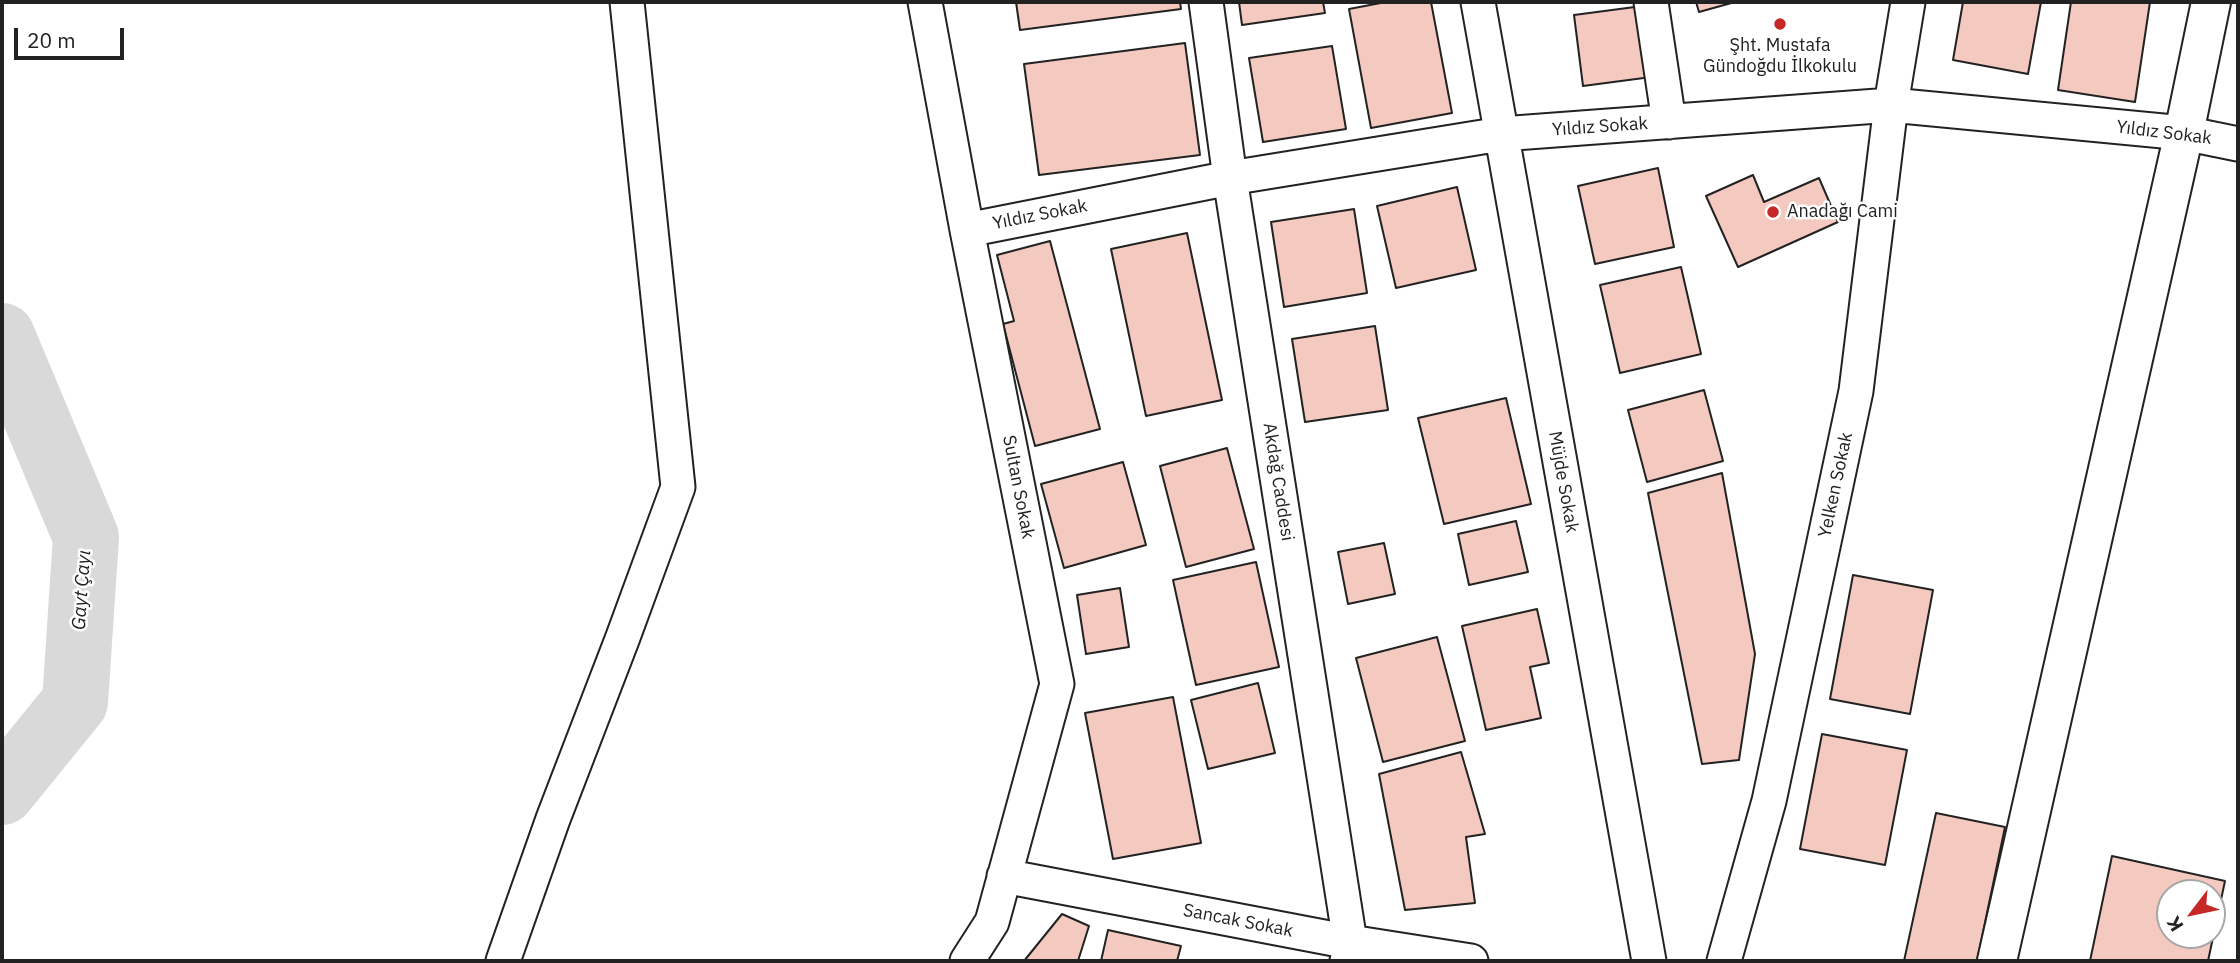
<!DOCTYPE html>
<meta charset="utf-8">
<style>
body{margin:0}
#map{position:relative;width:2240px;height:963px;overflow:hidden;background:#fff;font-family:"IBM Plex Sans",sans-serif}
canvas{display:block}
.frame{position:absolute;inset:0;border:4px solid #222;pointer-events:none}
.north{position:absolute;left:2156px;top:879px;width:70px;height:70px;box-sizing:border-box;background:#fff;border:2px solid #a7a7a7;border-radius:50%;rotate:238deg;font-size:19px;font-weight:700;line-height:28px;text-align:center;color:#222}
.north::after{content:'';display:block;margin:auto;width:24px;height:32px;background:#c62828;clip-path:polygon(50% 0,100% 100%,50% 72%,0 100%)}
.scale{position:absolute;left:14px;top:28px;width:110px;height:32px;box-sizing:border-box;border:4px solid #222;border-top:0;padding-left:9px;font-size:21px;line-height:24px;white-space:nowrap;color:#222;-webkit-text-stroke:5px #fff;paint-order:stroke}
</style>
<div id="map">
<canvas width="2240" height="963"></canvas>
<div class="frame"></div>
<div class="north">K</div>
<div class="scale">20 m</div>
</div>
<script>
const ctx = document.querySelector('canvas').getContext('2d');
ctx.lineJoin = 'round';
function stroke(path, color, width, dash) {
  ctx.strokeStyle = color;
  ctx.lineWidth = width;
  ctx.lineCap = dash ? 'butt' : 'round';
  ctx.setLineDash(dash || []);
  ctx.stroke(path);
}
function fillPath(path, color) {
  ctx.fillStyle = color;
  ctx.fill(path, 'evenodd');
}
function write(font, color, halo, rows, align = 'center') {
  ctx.font = font + ' "IBM Plex Sans",sans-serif';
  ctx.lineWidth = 5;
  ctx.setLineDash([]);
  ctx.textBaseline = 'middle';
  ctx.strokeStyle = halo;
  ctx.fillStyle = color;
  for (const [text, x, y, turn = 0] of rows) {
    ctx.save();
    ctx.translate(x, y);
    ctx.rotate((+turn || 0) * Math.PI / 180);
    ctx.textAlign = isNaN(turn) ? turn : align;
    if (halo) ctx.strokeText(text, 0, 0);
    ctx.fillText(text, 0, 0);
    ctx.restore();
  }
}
stroke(new Path2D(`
 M2,336L86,537L75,702L2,792`), '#d9d9d9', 66);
const building = new Path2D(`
 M1016,2H1180L1181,9L1020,30Z
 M1239,2H1323L1325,13L1242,25Z
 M1386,2H1431L1452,113L1371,128L1349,9Z
 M1696,2H1735L1699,12Z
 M1963,2H2041L2028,74L1953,60Z
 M2071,2H2150L2135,102L2058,90Z
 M1650,5L1659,76L1583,86L1574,15Z
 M1185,43L1200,155L1039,175L1024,64Z
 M1332,46L1346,129L1263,142L1249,58Z
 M1658,168L1674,247L1595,264L1578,186Z
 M1753,175L1764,202L1819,178L1838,222L1738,267L1706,196Z
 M1457,187L1476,270L1396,288L1377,206Z
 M1354,209L1367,293L1284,307L1271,222Z
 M1187,233L1222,400L1146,416L1111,249Z
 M1050,241L1100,429L1035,446L1003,324L1014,321L997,255Z
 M1681,267L1701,354L1620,373L1600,285Z
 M1375,326L1388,410L1305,422L1292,339Z
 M1704,390L1723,461L1647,482L1628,410Z
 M1506,398L1531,504L1444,524L1418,418Z
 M1227,448L1254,549L1186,567L1160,466Z
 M1123,462L1146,545L1064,568L1041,484Z
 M1722,473L1755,654L1739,760L1702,764L1648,493Z
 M1516,521L1528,572L1469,585L1458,534Z
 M1384,543L1395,594L1348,604L1338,552Z
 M1256,562L1279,667L1196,685L1173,580Z
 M1853,575L1933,590L1910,714L1830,699Z
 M1120,588L1129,647L1086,654L1077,595Z
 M1537,609L1549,663L1530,667L1541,718L1486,730L1462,626Z
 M1437,637L1465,741L1383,762L1356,658Z
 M1258,683L1275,753L1208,769L1191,700Z
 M1173,697L1201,843L1113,859L1085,713Z
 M1822,734L1907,750L1885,865L1800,849Z
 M1461,752L1485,834L1466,837L1475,903L1405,910L1379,774Z
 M1936,813L2005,827L1977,961H1904Z
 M2112,856L2225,881L2208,961H2090ZM2170,893H2212V935H2170Z
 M1062,914L1089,926L1078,961H1024Z
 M1108,930L1181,946L1177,961H1101Z`);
fillPath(building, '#f3c9c0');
stroke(building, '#222', 2);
const minor = new Path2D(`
 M925,2L967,230L1057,684L992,922L967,961
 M1206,2L1230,178L1350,942L1347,961
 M1478,2L1649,961
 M1651,2L1669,122
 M967,230L1230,178L1501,134L1891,105L2184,133L2238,144
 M1004,876L1350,942L1471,961
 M503,961L553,819L623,637L678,487L627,2
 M1724,961L1769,801L1856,391L1891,105L1908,2`);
const tertiary = new Path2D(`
 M1997,961L2184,133L2211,2`);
stroke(minor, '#222', 37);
stroke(tertiary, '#222', 42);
stroke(minor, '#fff', 33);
stroke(tertiary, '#fff', 38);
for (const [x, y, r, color] of [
 [1780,24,7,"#c62828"],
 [1773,212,7,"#c62828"]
]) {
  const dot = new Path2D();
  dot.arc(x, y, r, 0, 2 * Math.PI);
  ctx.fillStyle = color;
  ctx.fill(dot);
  stroke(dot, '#fff', 2.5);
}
write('18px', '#222', '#fff', [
 ["Şht. Mustafa",1780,46],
 ["Gündoğdu İlkokulu",1780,67],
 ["Anadağı Cami",1787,212,"left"]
]);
write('18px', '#222', '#fff', [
 ["Yıldız Sokak",1600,127,-4],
 ["Yıldız Sokak",2164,133,7],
 ["Yıldız Sokak",1040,215,-11],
 ["Akdağ Caddesi",1278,482,81],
 ["Müjde Sokak",1563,482,80],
 ["Yelken Sokak",1836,485,-78],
 ["Sultan Sokak",1018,487,79],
 ["Sancak Sokak",1238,921,11]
]);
write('italic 19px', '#222', '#fff', [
 ["Gayt Çayı",82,590,-86]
]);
</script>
